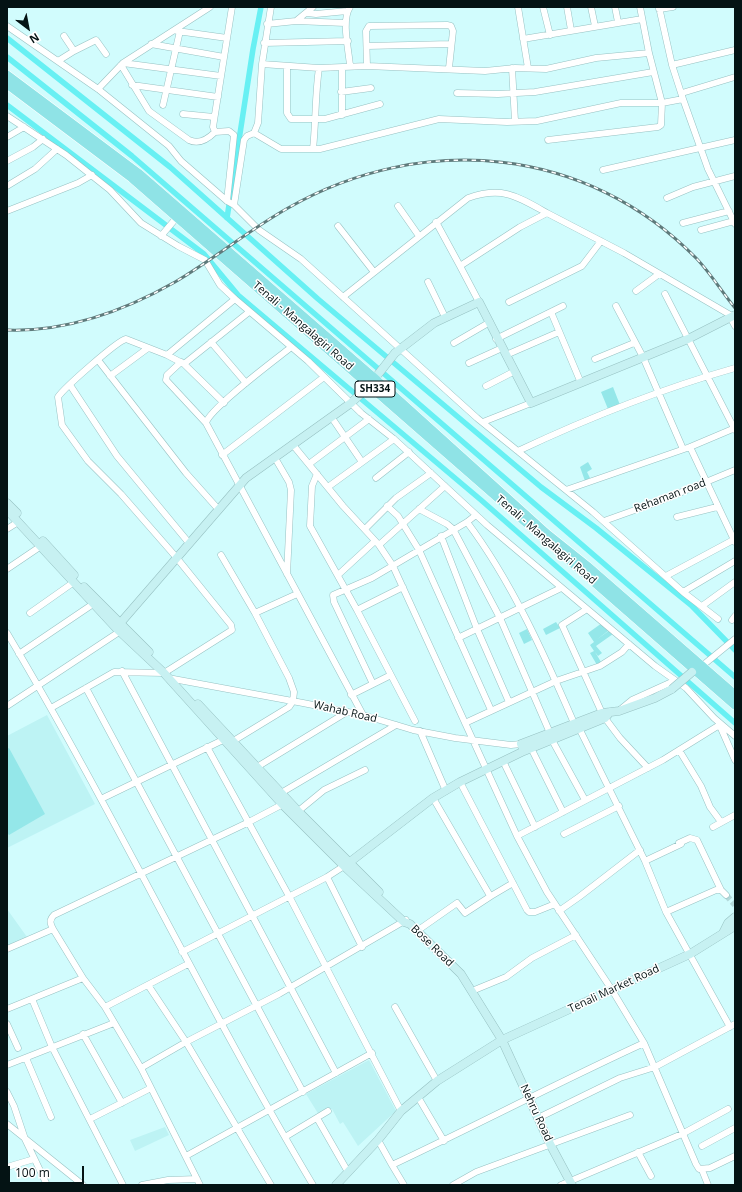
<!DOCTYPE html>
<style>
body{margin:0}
#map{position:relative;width:742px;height:1192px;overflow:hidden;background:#d1fcfd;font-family:"Open Sans",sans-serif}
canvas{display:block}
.frame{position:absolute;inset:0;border:8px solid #041314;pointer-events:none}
.north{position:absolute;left:8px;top:8px;width:40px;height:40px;-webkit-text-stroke:3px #fff;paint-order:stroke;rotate:148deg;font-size:11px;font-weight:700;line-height:16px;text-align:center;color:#041314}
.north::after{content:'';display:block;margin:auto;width:14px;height:18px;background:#041314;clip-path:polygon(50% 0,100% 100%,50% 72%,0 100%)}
.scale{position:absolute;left:8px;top:1166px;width:76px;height:18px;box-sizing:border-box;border:2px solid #041314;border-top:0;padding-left:5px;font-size:12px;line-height:14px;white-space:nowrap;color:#041314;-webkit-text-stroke:3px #fff;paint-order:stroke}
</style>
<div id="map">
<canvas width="742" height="1192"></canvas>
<div class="frame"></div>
<div class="north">N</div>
<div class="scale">100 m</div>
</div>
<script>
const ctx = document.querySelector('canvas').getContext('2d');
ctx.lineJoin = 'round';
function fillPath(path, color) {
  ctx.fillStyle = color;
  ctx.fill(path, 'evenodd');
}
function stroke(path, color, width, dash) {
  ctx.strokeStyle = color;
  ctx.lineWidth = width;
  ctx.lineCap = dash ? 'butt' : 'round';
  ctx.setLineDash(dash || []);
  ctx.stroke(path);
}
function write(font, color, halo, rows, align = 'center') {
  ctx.font = font + ' "Open Sans",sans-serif';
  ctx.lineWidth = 3;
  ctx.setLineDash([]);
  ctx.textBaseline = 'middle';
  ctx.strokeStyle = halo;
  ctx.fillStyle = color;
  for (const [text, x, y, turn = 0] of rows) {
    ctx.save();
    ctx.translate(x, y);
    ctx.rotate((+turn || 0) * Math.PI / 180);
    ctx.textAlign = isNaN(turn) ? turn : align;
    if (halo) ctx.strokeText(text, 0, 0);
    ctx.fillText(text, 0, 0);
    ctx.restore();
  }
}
fillPath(new Path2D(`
 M47,715L95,804L7,848V736Z
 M7,909L27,937L7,946Z
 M369,1060L396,1111L358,1146L343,1122L340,1124L332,1109L319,1115L306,1094Z
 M165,1127L169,1135L135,1151L130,1140Z`), '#bdf3f4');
fillPath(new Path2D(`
 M613,387L620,405L608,409L601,392Z
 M588,462L592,469L587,472L590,478L585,481L580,467Z
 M556,622L560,628L546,635L543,629Z
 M602,623L608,631L596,640L610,630L613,634L596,646L602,653L598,656L595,652L601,662L597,665L590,653L594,651L590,645L594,642L588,633Z
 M527,629L532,640L524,644L519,633Z
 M9,748L45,814L9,835L7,833V749Z`), '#94e7e9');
stroke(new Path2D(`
 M7,38L170,167L318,299L541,487L596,528L691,605L735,650
 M7,57L132,156L735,677
 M7,105L204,254L238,295L481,500L735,723
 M227,218L253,49L261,7`), '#68f0f3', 5.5);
stroke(new Path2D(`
 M726,895L735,905`), '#b2d9da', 6, [6, 3]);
const street = new Path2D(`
 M271,7L262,64L319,68L367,66L485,71L515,68L546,69L596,58L649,53L662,103L661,125L658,127L548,140
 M350,7C341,20 349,51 350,66
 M518,7L528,68
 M543,7L550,35
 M567,7L571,30
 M591,7L595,26
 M615,7L618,22
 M640,7L649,53
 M659,7L672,65L683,99
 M659,9L673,7
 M307,13L316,14L347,11
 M296,21L313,7
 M267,24L296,21L345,23
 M7,26L98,89L169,146L181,161L227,201L234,205L259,230L301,259L477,418L593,512L683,592L718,619
 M177,31L227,38
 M523,39L642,19
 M264,43L348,41
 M151,44L224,57
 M367,46L451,44
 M74,51L96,40L106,54
 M58,61L74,51L64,36
 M123,63L221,76
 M121,65L149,111L189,140C199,145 208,139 215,132
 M672,65L735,50
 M287,66V113L291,119H325L380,104
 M367,66L366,31L369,26L447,25L451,26L453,31L449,68
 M342,68V115
 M512,68L515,121
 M132,85L218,97
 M98,89L123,63L210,7
 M341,92L371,88
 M457,93L498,94L535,92L653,72
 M682,93L735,77
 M163,105L180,31
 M183,114L214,117
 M7,116L66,155L110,190L141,223L178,246L205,260L220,285L235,299L308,361L361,413L394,439L487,525L655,666L686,688L714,718L735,736
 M254,133L281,149H320L439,119L507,122L537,121L621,103H662L683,99L708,169L735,224
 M7,137L24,127
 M313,149C316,122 315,95 319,68
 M7,161L33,147L43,139
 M603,170L735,140
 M7,186L35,169L57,149
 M667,198L693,187L735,176
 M227,201L234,135L229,131L215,132L213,127L232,7
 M234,205L244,140L247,136L254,133L258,123L262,64
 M398,206L419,236
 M7,211L78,183L92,175
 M436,222L460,266
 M683,223L729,211
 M338,226L374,272
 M701,230L734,221
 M161,236L178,216
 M428,282L445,317
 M636,291L659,274
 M665,294L735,430
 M343,297L468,198C502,186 517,196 547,213
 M479,302L460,266L520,227L547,213L624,253L732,316
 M509,302L582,266L601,241
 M616,306L643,357L683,449
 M551,312L581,383
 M730,317L735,326
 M496,339L563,306
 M211,342L246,383
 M454,343L490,322
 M290,348C275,360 209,409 206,423L363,715
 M167,355L235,299
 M506,355L559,332
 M595,359L634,343
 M98,360L186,473L219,510
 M181,362L167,375L166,380L206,423
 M469,363L502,348
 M184,364L249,312
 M110,376L148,348
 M70,385L117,456L189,543
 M486,386L515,371
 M332,418L362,462
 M483,422L531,403
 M293,445L343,506L379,545L393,566L517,836L547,892L612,990L644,1043L696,1164L699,1169L710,1168L735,1156
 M690,447L735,542
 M518,451C588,418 661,389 735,368
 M222,455L324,377
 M275,458L289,482L291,490L287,574
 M309,464L369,419
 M317,474L312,486L310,526L357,610L415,721
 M376,478L409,452
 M328,487L394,439
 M566,490L690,447L735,428
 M387,506L398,516L419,550L491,710
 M419,509L447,524L453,529L500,618L550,733
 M677,517L717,507
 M604,521L660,501L735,470
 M467,522C512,582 544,654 574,723
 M7,529L18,522
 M365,529L396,498L431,473
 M441,536L477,629L509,702
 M379,545L445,486
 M221,555L255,613L289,678L294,692L293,701L289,707L230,743
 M7,569L41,546
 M338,575L375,541
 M666,576L735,539
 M683,592L735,561
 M702,606L735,582
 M587,609L562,625L602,713
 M357,610L403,587
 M30,613L74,582
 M255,613L297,594
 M732,620L735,616
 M7,633C115,814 205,1004 313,1185
 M458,638L561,588
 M19,654L93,604
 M702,666L735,639
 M122,671L336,1073
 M168,678L303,703L363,715L413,730L455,738L511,745L521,744
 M373,684L334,602L333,595L372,578L467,522L476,515
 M86,688L303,1092
 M351,695L391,675
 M7,706L119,632
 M51,708L114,672L164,673L232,630L231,625L176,557L121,494L88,461L62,425L58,397C64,388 117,341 126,339L167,355L184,364L224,403
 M621,709L632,700L674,681
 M605,718L620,738L648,768
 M465,723L556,681L600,666L622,652L629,644
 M720,726L735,760
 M579,728L645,861L666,912L730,1027
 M420,731L446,791
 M552,740L585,800
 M207,747L289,896L401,1111
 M531,748L563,812
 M679,750L701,786L710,807L721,822
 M503,761L535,827
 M257,767L347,712
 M460,782L527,910L529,912H535L555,904
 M281,793L396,725
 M433,798L489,894L491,896L513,883
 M101,799L227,738
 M296,813L324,790L365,770
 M713,827L735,815
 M564,834L619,806
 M517,836L663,760L721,724
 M679,843L690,838L697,840L721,890
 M645,861L681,844
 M327,877L362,947
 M559,911L579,897L640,850
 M666,912L716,890H721L726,895
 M417,931L457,903L465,913L491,896
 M7,949L53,929
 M182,952L327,877L344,866
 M148,985L186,1042L271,1185
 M472,991L506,977L532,958L576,935
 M32,999L52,1047L123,1185
 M105,1007L188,964
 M395,1007L437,1081
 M7,1009L83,978
 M7,1024L18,1048
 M83,1034L122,1103
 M26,1058L51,1117
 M7,1065L114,1023
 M141,1068L186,1042L279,994L406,920
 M7,1092L14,1106L25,1139L47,1185
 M418,1097L444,1141
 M317,1118L348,1172
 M538,1118L620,1078L655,1067L735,1024
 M90,1119L151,1088
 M7,1124L83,1185
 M285,1137L328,1111
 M378,1140L392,1165C477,1125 559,1082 644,1043
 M702,1146L735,1128
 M638,1152L651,1176
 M186,1156L372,1053
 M392,1165L404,1185
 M7,1167L34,1159
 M702,1170L708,1185
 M142,1185L168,1180L197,1179
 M200,1185L141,1068L105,1007L83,978L53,929C50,923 49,920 54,915L247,823L285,803
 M453,1185L476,1172L630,1115
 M561,1185L682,1134L728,1109`);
const secondary = new Path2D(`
 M7,503L17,513
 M7,510L116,628L164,673L283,805L344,866L404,922L410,924L461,974L502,1040L550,1144L572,1185
 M43,541L74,575
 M84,587L149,652
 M116,628L246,478L351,403L368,387L395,353L434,323L479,302L531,403L688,339L735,315
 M198,704L298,811L379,892
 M524,751L521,744L602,713L619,711L655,698L672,689
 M346,865L433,798L460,782L524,751L605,718L610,712
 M723,933L728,923L735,917
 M336,1185L378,1140L401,1111L437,1081L502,1040L690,954L735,926`);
const primary = new Path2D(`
 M7,75L138,173L374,378L547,534L587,566L735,695
 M7,84L132,178L735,705`);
stroke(street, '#97c1c2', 7);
stroke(secondary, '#97c1c2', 9);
stroke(primary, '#fff', 10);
stroke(street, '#fff', 6);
stroke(secondary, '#c7f1f2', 8);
stroke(primary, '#8fe3e6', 9);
const rail = new Path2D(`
 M7,330C66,332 124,311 175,282C214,259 249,230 288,208C423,131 587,146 697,259C711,274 722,292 735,308`);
stroke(rail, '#5f7a7b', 3);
stroke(rail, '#fff', 1.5, [4.5]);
const secondaryBridge = new Path2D(`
 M672,689L692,672`);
stroke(secondaryBridge, '#97c1c2', 9, []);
stroke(secondaryBridge, '#c7f1f2', 8);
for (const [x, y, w] of [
 [375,389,40]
]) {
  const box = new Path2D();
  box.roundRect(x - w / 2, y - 8, w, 16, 3);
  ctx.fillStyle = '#fff';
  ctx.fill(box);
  stroke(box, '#041314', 1);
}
write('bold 10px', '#041314', null, [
 ["SH334",375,389]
]);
write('11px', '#041314', '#fff', [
 ["Tenali - Mangalagiri Road",303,326,41],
 ["Rehaman road",670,496,-21],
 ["Tenali - Mangalagiri Road",546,540,41],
 ["Wahab Road",345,712,13],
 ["Bose Road",432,946,44],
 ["Tenali Market Road",614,989,-25],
 ["Nehru Road",536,1113,65]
]);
</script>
